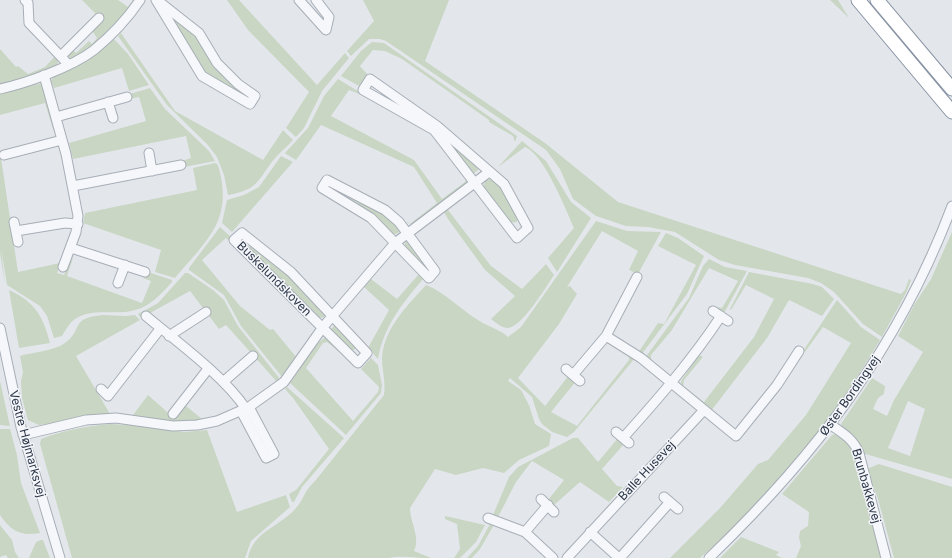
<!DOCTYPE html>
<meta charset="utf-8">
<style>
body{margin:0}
canvas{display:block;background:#e3e7ec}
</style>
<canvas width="952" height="558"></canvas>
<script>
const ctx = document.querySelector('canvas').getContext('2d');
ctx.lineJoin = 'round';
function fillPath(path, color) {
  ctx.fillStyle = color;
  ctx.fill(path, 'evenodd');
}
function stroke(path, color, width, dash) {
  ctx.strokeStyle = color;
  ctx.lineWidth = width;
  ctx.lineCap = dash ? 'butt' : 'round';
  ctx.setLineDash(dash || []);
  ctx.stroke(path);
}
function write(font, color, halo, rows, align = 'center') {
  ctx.font = font + ' Inter,sans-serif';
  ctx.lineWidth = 3;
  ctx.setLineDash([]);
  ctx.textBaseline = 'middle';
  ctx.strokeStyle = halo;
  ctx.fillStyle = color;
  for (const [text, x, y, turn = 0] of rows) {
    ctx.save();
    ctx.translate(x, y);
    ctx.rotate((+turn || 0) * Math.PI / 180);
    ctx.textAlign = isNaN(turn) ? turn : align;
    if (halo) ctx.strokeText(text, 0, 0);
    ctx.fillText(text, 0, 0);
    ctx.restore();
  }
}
fillPath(new Path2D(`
 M82,0H118L128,7L133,0H137L97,44L72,59L67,55L72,49L76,53L89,41L92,44L97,38L93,32L94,29L102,20Z
 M227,0H239L317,85L345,53L349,58L322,91L304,128L296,137L286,128L309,92L248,30Z
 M363,0H449L425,61L545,143L618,202L901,294L905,290L909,279L911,280L906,293L882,337L863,324L834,292L821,283L808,278L735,265L719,260L675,232L648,227L626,226L596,216L573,199L560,169L546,150L386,41L380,39H369L351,56L347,51L374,21Z
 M830,0H838L849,18Z
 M172,17L193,31L241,91L240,92L237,93L205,75Z
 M121,33L175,111L263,160L283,130L293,140C287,147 280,152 275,158C258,179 259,190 228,195L224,175L217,157L207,144L167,105L118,36Z
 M114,39L128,54L149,85L129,91L122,68L54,88L51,80L54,77L89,60Z
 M372,42L384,43L517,136L515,142L513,136L489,122V120L402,59L385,51L373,50L360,66L368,75L359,86L341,76L361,51Z
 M0,49L16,67L18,66L28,74L45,67L56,55L58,63L57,66L29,77L0,85Z
 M338,79L361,93L362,95L349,90L331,116L414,160L442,199L465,182L466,177V183L413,224L403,222L411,223L437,203L414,167L321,125L296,160L286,154L285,153L308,128L324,96Z
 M42,83L55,127L53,129L45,103L0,115V94Z
 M150,88L165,109L209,151L215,161L184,167L182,161L191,158L186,136L73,159L69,143L146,121L139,97L130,99V94Z
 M443,133L476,163L479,169L473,174L465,165V162L458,153H455Z
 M522,141L546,161L571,202L591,218L557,272L548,258L574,228C566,210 544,154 525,147L498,167Z
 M0,151L18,272L60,263L57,273L64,275L74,255L67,276L142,303L151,281L143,278L145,273L148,272L172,280V282C161,294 151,306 135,310C116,316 93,307 75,319C70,322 65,331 62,336L54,338L47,316L40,306L7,285L1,248L5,285L0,253Z
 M281,156L293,162L232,232L222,223L227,200L244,195L259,187Z
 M215,163L218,165C234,220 208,239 175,278L155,272L161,250L83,223L85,213L197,190L193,168Z
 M494,178L499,182L518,217L517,222L509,223L483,187L485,181Z
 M348,193L384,212C387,220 396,223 400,230L398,233L391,235L359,207L358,203L348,198Z
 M448,210L491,266L522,289L546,264L554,275C546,287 522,327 508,328C502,328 496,323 491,319L515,296L485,270L448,219L444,212Z
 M596,221L627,231L661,232L638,274L629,270L638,251L602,231L567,287L570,286L577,294L559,324L518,378L545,406L569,375L577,380L551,412L577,426L629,360V355L635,358L574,432L567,437L552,432L542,424L539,419L532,397L510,378L508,381L521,390L529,405L535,424L551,434L549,446L519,460L504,473L483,468L456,475L435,469L410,508C410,522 421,538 414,551L431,558C416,558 403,555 388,558H248C253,531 280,527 296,508C304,499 304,491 315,481L384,395C386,382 382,371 382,358C384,328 407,306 426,285C446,293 460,309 478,320C488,327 500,329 508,337L521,327Z
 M220,227L232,238L231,242L226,238L202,260L240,306L270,330L273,329L297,358L283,378L241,326L224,295L189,270V268Z
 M952,232V479L862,453L841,424L872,378L885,386L884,394L878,398L873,409L887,416L894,400L923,352L898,336L914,305L931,279ZM908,401L925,409L910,456L888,448Z
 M666,233L678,238L704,256L687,294L641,355L638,353L658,323L664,324L696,265L658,246Z
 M409,241L424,262L423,264H420L404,247L405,243Z
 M251,245L280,266L326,314L323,318L319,317L265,266C262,258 252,255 248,248Z
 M709,259L725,267L747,271L724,313L717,310L718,307L722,308L738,281L709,268L672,330L651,355V361L645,358L689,298L703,266Z
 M749,272L813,284L822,287L834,299L822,316L789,300L767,338L711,411L681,387V381L699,355L703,357L684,380L683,386L704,402L754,337L774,299L746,285L731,310L730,309Z
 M185,273H188L213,290L224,300L238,326L280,379L278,383L226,325L219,329L190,291L141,318L138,314L158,303Z
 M419,274L423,279C402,304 384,326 378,359L368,348L389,310L364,287L371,279L397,299Z
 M9,290C35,302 43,316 50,343L19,348Z
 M837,300L861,327L880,340C832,421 771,497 700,558H670L720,508L758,464L768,460L806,415L851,343L823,327L805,352L803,351Z
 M103,315L126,316L135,315L140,320L76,356L110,414L133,415L148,395L175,419L186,406L202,419L234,412L195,423L72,421L39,425L28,420L22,398L21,381L23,372L20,356C34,352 54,351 65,343C84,329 69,318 103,315Z
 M335,325L357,348L351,351L330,330Z
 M326,337L348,357L347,358L327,342L323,343L306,368L353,421L378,392L379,387L361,369L371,358L378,365L382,385L381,393L346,435L290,383C298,373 316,341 326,337Z
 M0,381L10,426L0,425Z
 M287,387L344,438L302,487L294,502H292L289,494L296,490L329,449L293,398L285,389Z
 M111,424L156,427L184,432L207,430L237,512L286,495L290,507L251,541L245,558H72L40,444L41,439C64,430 87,426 111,424Z
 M0,429H10L17,455L21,483L40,533C20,536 12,532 0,515Z
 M837,434C861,445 865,489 870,513L868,514L874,528L881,558H796L801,546L799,538L800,531L808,526L809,512L782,494L832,435Z
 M573,438H578L598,462L618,438L625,443L602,469L617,486L623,487L609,502L580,482L554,505L548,500L564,480L532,461L516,482L498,517L493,515L509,477L518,467Z
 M879,464L952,487V558H894L878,499L869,475V468Z
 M445,516L485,525L476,542L460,558H454L460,549L457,524L445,519Z
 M491,522L495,523L480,549L472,558H467L478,546Z
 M0,525L12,540L15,552L19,558H8L6,555L0,557Z
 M741,537L779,552L776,555L782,558H720Z
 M41,540H43L50,558H29L36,542Z`), '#c9d6c3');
const minor = new Path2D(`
 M25,0L28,3L29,23L68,64
 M156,0L202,76L250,104L255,96L238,84L217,63L199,33L157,0
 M299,0L326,30L329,17L316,0
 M61,56L99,18
 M44,75L66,154L78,216L76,232L63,267
 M370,79L437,126L504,184L528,228L517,238L434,130L363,90Z
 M0,89C27,83 72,67 94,50C111,36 128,18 140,0
 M108,102L113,118
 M56,117L127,97
 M149,153L152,171
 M4,155L62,140
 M327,180L385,210L399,222L435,271L429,278L371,218L322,188Z
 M73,186L181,165
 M14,222L18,242
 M16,231L65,223L78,224
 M242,233L291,272L367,353L358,363L234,240Z
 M71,248L145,272
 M118,283L125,265
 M713,311L728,321
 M146,316C177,342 224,376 246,409
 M0,328L21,427L60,558
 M169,336L206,312
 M606,336L641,358L736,436L777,385L799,351
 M566,369L580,381
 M573,375L606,336L637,277
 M223,382L253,356
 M101,389L108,396L160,329
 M241,411L266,458L274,454L249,407
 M173,414L208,369
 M831,425C843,433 853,439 859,453L886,558
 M616,432L629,443
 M23,435L86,420L116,418L173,426L197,425L217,421L249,407L284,382L323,327L395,243L489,172
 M623,438C658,399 692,360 721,316
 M664,497L678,509
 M541,499L554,512
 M488,518L525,532L553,558
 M525,532L548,505
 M590,532L619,558
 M567,558L704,410
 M620,558L670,502
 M709,558C816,455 899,347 952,206`);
const highway = new Path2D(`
 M858,0L952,112
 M877,0L952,89`);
stroke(minor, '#a7aeb7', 11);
stroke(highway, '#8994a4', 15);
stroke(minor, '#f6f7fa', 9);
stroke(highway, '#fff', 13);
write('12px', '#293446', '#f3f5f9', [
 ["Buskelundskoven",274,279,45],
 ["Øster Bordingvej",850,396,-55],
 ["Vestre Højmarksvej",27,444,75],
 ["Balle Husevej",647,471,-47],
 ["Brunbakkevej",866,486,74]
]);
</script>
